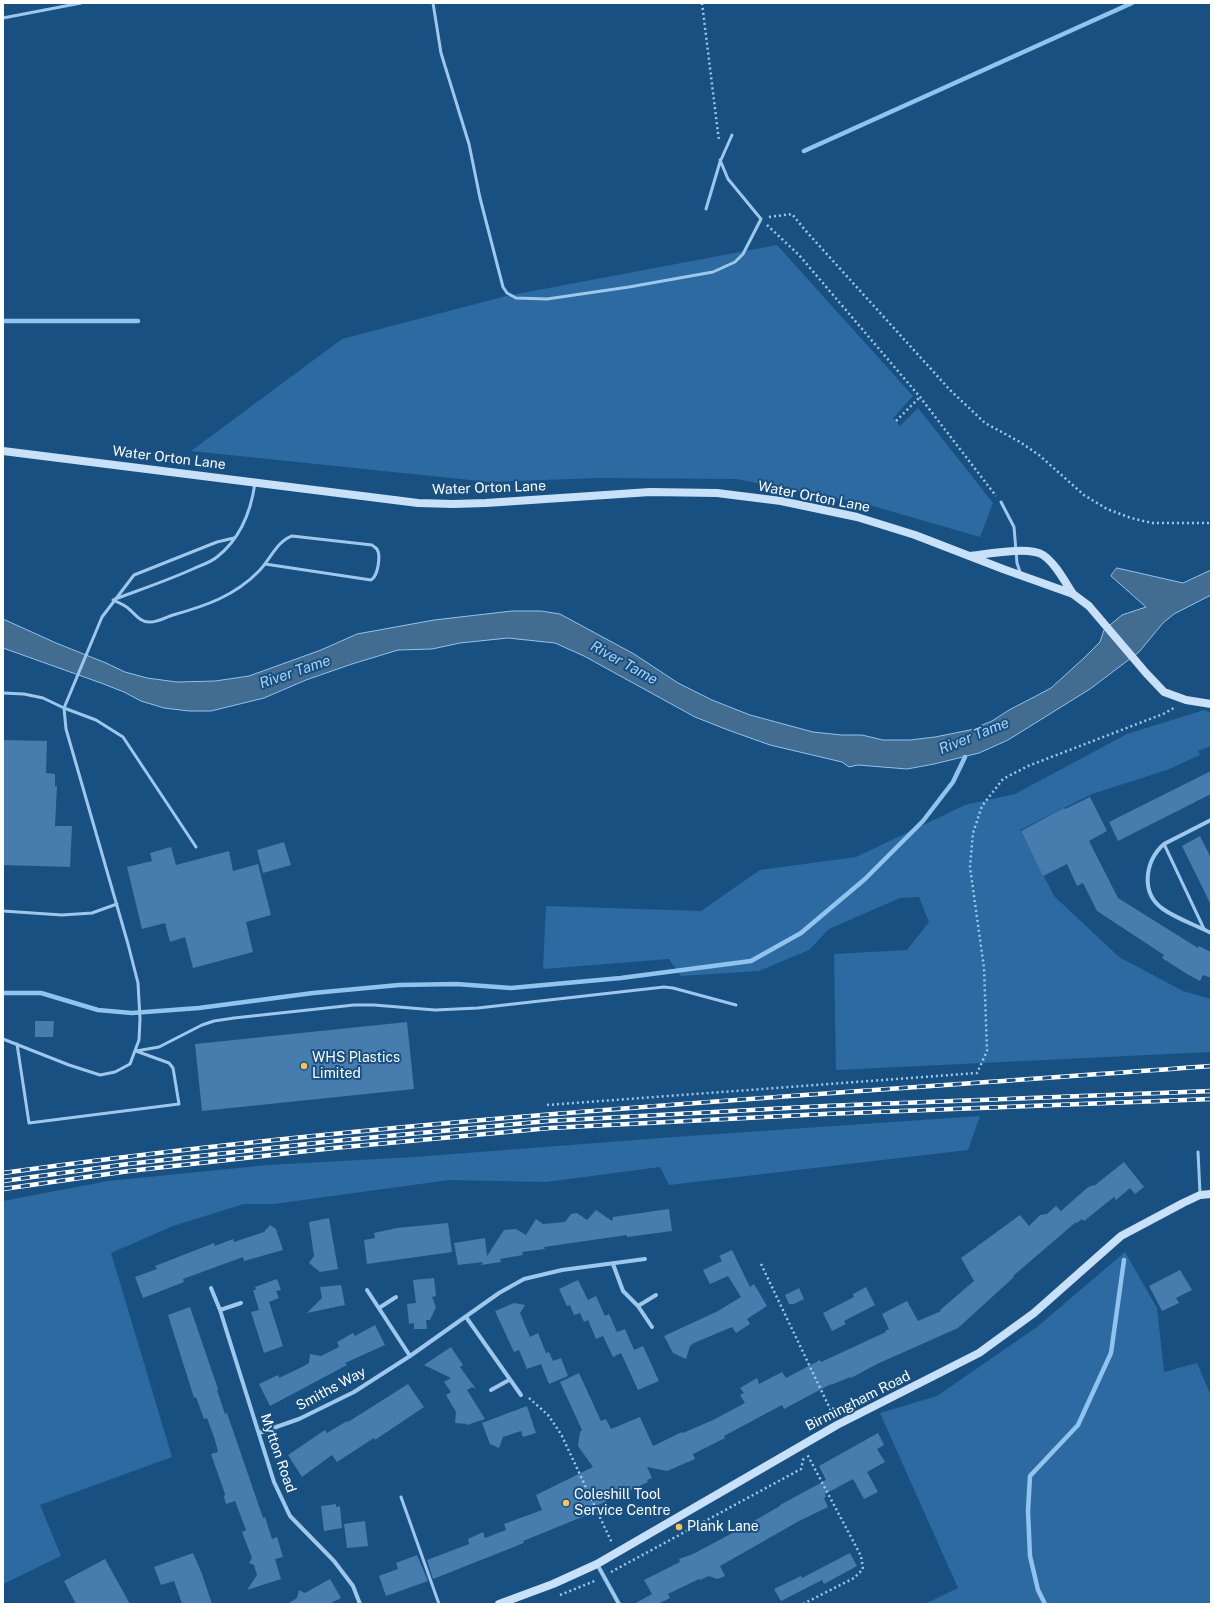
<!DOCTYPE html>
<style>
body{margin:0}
#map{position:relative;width:1214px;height:1607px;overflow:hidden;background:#195082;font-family:"Public Sans",sans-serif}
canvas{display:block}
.frame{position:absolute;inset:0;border:4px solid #fff;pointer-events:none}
</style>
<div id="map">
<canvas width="1214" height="1607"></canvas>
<div class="frame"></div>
</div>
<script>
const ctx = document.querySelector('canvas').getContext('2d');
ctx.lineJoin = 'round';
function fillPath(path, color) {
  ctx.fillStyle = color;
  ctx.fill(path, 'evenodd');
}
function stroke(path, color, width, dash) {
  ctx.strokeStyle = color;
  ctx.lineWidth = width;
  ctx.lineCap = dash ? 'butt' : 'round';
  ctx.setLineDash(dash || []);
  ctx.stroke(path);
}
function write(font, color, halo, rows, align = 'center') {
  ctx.font = font + ' "Public Sans",sans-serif';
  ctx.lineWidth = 4;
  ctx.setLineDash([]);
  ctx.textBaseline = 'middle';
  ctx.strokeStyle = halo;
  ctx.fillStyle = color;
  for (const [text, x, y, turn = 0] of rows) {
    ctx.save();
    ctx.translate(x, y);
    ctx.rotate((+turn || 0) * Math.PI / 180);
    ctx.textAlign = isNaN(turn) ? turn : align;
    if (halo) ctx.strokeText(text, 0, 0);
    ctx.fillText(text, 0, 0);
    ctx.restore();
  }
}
fillPath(new Path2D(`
 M777,245L913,396L893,418L900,426L918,408L993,503L980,537L866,504L736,479L598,478L489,482L191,451L342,339L506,296Z
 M1204,710L1211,713V746L1198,751L1200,755L1167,770L1092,794L1020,830L1054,896L1119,957L1183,991L1211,999V1052L836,1070L834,954L907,950L929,922L919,897L900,898L829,929L809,950L759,971L681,976L669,959L543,969L546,906L701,911L760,870L856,857L965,805L1015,794L1127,734Z
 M980,1116L968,1150L669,1185L660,1167L546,1182L449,1180L274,1204H244L173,1226L111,1253L172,1457L40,1505L61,1556L3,1584V1201L108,1181L268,1165L414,1157L674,1137Z
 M1125,1252L1157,1308L1164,1372L1197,1363L1211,1396V1604H925L958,1588L880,1413L937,1396L1037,1327Z`), '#2c6aa1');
const water = new Path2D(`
 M1117,568L1183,583L1211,570V595L1174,614L1163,623L1139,652L1090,689L1008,740L979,753L934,764L907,769L858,765L849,767L842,762L770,745L728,730L695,717L584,656L555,643L508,638L460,643L432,649L398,650L352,664L306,680L264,698L211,711H189L164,708L141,701L124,692L101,683L3,648V619L56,643L106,663L125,672L147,678L177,682L215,681L249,676L321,650L357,634L434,620L512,611H541L560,614L634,654L678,683L712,700L750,715L813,732L842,735H862L883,740H910L935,737L970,730L992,721L1009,710L1036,696L1051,688L1084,658L1100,642L1104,630L1122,615L1146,607L1111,576Z`);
fillPath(water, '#436c91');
stroke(water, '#90c3ee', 1);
stroke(new Path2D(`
 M804,151L1132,3
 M3,321H138
 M3,993H41L98,1010L132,1013L199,1008L313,993L399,985L456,984L511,988L621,978L751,961L801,933L865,879L923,821L953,782L965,757
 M1045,1604L1038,1590L1030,1556L1028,1511L1030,1476L1078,1425L1111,1353L1124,1260`), '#90c3ee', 4.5);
fillPath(new Path2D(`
 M3,740L47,741L46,773L55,774V786H57L55,826H72L70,867L3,865Z
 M1211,771V794L1118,841L1109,822Z
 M1090,797L1107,831L1089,841L1118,898L1198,948L1199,946L1211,952V978L1203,975L1200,981L1187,974L1162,958L1164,955L1097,911L1083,883L1077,886L1067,864L1043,876L1021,831L1064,808L1065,809Z
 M1200,836L1211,858V905L1182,846Z
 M284,842L291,865L263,873L257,850Z
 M171,847L176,865L229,851L233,871L258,864L271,915L246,922L253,952L193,968L185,937L170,942L165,923L142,929L127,867L152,861L150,853Z
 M35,1021H54L53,1037H35Z
 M407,1022L414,1089L202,1111L195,1044Z
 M1124,1162L1144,1187L1135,1194L1130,1188L1116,1200L1114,1197L1084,1221L1082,1219L1077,1223L1076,1222L1013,1276L1014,1277L958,1328L877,1364L851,1378L850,1377L831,1385V1384L784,1409L782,1405L724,1436L725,1438L693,1454L695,1459L667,1471L647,1467L652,1478L647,1480L648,1482L590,1509L592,1513L523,1541L524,1543L433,1579L427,1560L469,1544L468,1539L483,1532L485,1538L506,1530L504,1524L542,1510L536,1495L593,1467L578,1446L580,1432L582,1430L560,1382L579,1373L601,1421L606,1419L611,1429L640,1417L653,1446L682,1432L683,1433L713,1420L745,1403L740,1395L744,1393L740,1388L757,1378L759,1384L782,1372L786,1378L820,1360L821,1362L886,1332L885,1331L889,1329L882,1314L907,1301L918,1321L941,1311L940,1310L974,1281L961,1258L1020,1215L1029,1226L1040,1215L1047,1214L1056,1206L1061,1211L1087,1188L1093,1185L1094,1186Z
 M669,1209L672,1231L627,1237V1235L544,1247L545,1249L522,1252L523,1255L500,1259L501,1262L481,1265L483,1262L458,1265L454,1243L485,1238L487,1256L504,1230L516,1229L526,1235L536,1219L543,1224L565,1222L571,1214L577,1213L587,1220L596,1210L612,1221L613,1217Z
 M329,1218L338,1269L320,1272L309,1263L314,1256L309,1222Z
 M448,1223L452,1252L367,1264L364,1240L375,1238L374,1233L397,1228Z
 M270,1225L276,1229L283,1250L244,1261L243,1257L183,1279L184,1282L143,1298L135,1277L157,1269L155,1266L214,1243L215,1246L233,1239L234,1242L264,1232Z
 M732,1250L750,1287L754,1284L767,1306L747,1319L750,1324L736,1333L732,1327L694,1343L690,1346L686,1359L673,1353L664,1336L718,1311L741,1297L728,1276L710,1284L703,1270L722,1261L719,1256Z
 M1180,1270L1192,1290L1176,1298L1179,1303L1162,1311L1149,1286Z
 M434,1278L436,1296L432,1297L436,1307L430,1320H426L427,1329H414V1323L409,1324L407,1304L416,1303L413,1280Z
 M277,1279L281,1290L276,1291L279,1298L269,1302L283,1346L264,1353L251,1312L259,1310L253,1290H256L255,1287Z
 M578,1280L588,1300L596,1296L605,1316L609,1314L617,1332L625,1329L634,1350L643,1346L659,1381L638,1390L621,1353L613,1357L603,1336L596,1339L588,1320L584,1322L580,1313L574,1315L570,1305L567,1306L559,1289Z
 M341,1285L345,1305L307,1313L322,1298L320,1287Z
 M866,1287L875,1305L844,1321L846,1324L832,1331L823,1313L854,1297L853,1294Z
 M799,1288L804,1299L794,1304H789L785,1295Z
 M514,1303L525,1305L520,1313L530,1337L538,1333L546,1353L549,1352L553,1361L561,1358L568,1376L549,1384L541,1364L527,1369L519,1350L514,1352L495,1311Z
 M190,1307L218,1389L217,1390L225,1414L227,1413L263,1518L265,1517L272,1539L277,1537L283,1557L275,1559L281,1579L247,1590L257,1575L254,1565L249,1563L252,1558L242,1532L246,1530L235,1501L226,1504L224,1497L225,1494L211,1454L218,1452L215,1440L207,1418L204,1419L196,1397L194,1398L168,1315Z
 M375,1325L385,1345L345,1363L347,1365L270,1406L259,1384L278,1375L279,1378L304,1366L309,1363L310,1354L321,1356L339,1347L337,1342L353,1333L355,1336Z
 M451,1347L463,1365L460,1367L476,1389L472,1387L467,1390L485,1419L467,1425L466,1424L455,1423L456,1412L446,1395L451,1392L444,1382L451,1378L424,1365Z
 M408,1384L424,1407L375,1440L374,1438L337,1462L332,1455L302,1477L288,1455L325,1430L327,1433L347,1421L348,1422Z
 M527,1406L536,1433L523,1437L521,1431L503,1437L499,1448L490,1444L482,1423Z
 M878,1433L884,1445L877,1449L885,1462L867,1472L878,1492L864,1499L853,1479L825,1494L826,1497L824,1498L828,1507L799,1521L720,1566L725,1576L717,1579L709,1576L700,1580L699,1579L668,1594L670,1598L658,1604H634L652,1594L644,1580L680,1562L679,1559L693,1554L740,1529L780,1506V1505L826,1480L819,1466Z
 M336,1504V1507L340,1506L342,1528L324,1531L321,1506Z
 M365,1521L368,1546L347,1548L344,1524Z
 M193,1553L202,1574L212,1604H182L174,1581L161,1585L154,1567Z
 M850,1553L857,1566L824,1584L822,1580L781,1601L774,1589L801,1576L802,1578Z
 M417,1555L428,1581L386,1596L379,1576L398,1569L396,1563Z
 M105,1559L130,1604H76L64,1581Z
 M330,1579L341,1598L329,1604H287L297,1598L299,1590L305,1593Z`), '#467cae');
stroke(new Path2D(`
 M702,3L719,141
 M769,217L792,214L805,230L950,390L985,423L1020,442L1039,455L1084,495L1107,509L1131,518L1152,523H1211
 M767,225L799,255L920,397L996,496
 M896,421L920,397
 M547,1105L977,1073L987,1051L984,968L970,867L973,833L982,806L1003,779L1028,766L1163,714L1174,708
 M761,1264L833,1415
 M529,1398L548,1415L561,1434L612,1543
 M611,1572L801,1469L804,1456
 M560,1595L597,1580
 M803,1604L854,1578L863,1569L861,1556L807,1454`), '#9dc7eb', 2.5, [2, 3]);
stroke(new Path2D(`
 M433,3L441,53L469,144L480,198L503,287L507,293L516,298L547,299L629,287L713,272L735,262L743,254L761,219L728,179L720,160
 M3,18L81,3
 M706,209L720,162L732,135
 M1001,502L1014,527L1017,563L1021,575
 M115,599C142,589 169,580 195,568C202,565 211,562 217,557C240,539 251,511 255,483
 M113,600C119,603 125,605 129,609C135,614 140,622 149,622C156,623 166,617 173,615C205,606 235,596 259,571C270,560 277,541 292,536L372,545C373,546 376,548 377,549C381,556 378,576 371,580L265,564
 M3,693L24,694L43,698L64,708L96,720L123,737L196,847
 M1164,844L1204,929
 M3,911L62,915L92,913L117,904
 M3,1039L69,1065L100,1075L115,1072L130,1064L139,1040L140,1019L138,983L128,944L66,729L64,708L102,617L134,575L217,542L234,538
 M17,1044L29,1123L179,1104L173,1068L169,1063L136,1051L159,1047L202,1025L214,1021L234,1018L354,1005H374L435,1010L478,1008L664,987L673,988L736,1005
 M1198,1152L1200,1193
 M401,1497L439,1604`), '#9dc7eb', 3);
stroke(new Path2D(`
 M1211,820L1164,844C1145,861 1140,893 1163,909C1177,919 1196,925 1211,933
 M613,1264L623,1291L638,1306L652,1327
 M211,1288L220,1310L274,1482L290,1516L334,1561L353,1586L360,1604
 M367,1290L410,1356
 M638,1306L656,1295
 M379,1308L396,1297
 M220,1310L241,1303
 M466,1317L521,1395
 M491,1390L509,1380
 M259,1433L299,1419L354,1392L410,1356L499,1293L524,1279L562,1270L645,1259
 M597,1564L619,1604`), '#9dc7eb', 4);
stroke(new Path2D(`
 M3,451L418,503L453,504L486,503L650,492L717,493L781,501L857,517L915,535L1003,569L1073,594L1089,606L1146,673L1164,692L1186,700L1211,704
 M970,556C987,554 1029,546 1043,555C1056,564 1065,582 1073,594
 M499,1604L553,1584L597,1564L837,1425L979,1353L1034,1313L1121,1236L1183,1203L1200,1195L1211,1194`), '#c9e1f8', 8);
const rail = new Path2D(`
 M3,1173C404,1117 808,1096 1211,1066
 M3,1181L128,1164L334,1141L548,1121L825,1106L1211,1091
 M3,1189L129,1171L334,1148L550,1128L824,1114L1211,1099`);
stroke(rail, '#fff', 4.5);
stroke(rail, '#195082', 3, [9]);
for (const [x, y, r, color] of [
 [304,1066,4,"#fec159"],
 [566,1503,4,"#fec159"],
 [679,1527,4,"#fec159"]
]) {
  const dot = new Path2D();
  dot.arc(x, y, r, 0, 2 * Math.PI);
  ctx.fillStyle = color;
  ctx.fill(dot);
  stroke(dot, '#195082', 1.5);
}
write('14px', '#fff', '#195082', [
 ["Water Orton Lane",169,458,7],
 ["Water Orton Lane",489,488,-2],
 ["Water Orton Lane",814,497,11],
 ["Smiths Way",331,1389,-28],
 ["Birmingham Road",858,1401,-27],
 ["Mytton Road",278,1453,71]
]);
write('14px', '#fff', '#195082', [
 ["WHS Plastics",312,1058],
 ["Limited",312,1074],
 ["Coleshill Tool",574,1495],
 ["Service Centre",574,1511],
 ["Plank Lane",687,1527]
], 'left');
write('italic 15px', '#a9d1f3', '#195082', [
 ["River Tame",624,663,29],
 ["River Tame",295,672,-19],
 ["River Tame",974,736,-22]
]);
</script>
